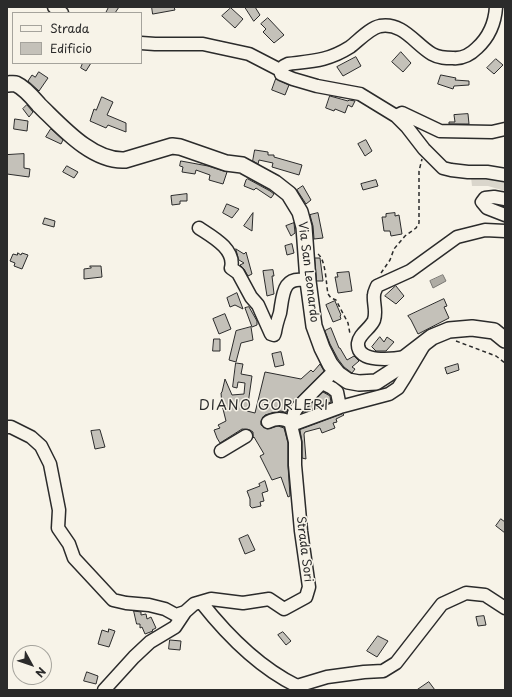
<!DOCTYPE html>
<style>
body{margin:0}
#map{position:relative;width:512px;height:697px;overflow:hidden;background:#f7f3e8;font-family:"Playpen Sans",sans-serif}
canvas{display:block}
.frame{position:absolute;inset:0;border:8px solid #2b2b2b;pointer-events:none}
.legend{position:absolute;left:12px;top:12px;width:130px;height:52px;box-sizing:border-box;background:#f7f3e8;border:1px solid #a5a39c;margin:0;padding:5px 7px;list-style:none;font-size:12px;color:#2b2b2b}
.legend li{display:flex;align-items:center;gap:8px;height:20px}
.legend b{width:20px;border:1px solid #a5a39c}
.north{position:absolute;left:12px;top:645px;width:40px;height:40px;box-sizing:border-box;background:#f7f3e8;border:1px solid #a5a39c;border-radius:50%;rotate:130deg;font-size:11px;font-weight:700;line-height:16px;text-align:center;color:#2b2b2b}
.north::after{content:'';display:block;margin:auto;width:14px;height:18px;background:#2b2b2b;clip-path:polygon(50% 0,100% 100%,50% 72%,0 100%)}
</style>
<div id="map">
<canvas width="512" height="697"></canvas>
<div class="frame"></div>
<ul class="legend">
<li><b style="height:5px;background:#f7f3e8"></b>Strada</li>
<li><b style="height:11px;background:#c4c1b9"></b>Edificio</li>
</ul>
<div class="north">N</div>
</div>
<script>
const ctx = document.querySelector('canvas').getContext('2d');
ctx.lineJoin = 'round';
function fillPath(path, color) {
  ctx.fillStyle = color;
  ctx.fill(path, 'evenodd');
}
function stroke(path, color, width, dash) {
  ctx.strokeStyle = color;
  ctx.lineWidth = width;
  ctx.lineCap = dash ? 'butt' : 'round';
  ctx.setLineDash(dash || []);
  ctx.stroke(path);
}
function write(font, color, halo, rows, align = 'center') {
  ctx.font = font + ' "Playpen Sans",sans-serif';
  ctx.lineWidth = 3;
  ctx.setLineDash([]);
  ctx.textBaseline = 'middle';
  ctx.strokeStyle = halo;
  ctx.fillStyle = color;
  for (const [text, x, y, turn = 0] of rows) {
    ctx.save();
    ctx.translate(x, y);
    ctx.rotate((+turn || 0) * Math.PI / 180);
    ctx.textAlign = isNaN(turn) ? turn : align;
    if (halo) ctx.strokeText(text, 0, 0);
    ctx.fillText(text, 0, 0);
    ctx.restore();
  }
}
fillPath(new Path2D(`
 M471,177L505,179V191L488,186H472Z`), '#dad6cc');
const water = new Path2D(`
 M443,275L446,281L433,288L430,281Z`);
fillPath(water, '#afaca4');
stroke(water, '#7a7874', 1);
const building = new Path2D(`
 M109,7H119L115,13H106Z
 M152,7H174L175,10L153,14Z
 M245,7H255L260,15L254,21Z
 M231,8L243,19L235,28L222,16Z
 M268,18L284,35L274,43L263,32L266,29L261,24Z
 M401,52L411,63L403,72L392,62Z
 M356,57L361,66L343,76L337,67Z
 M496,59L503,65L494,74L487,68Z
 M83,63H91L86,71L81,68Z
 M39,72L48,78L39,91L28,81L32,75L35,77Z
 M441,75L456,78L455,80L469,81V85L454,86L453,89L438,84Z
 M276,79L289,85L285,95L272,90Z
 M330,96L348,101L349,100L355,101L352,107L348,105L345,113L335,109L334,111L326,108Z
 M102,97L113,102L107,115L126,123V132L108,125L106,128L90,121L94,109L96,110Z
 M27,105L33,112L29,117L23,109Z
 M468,114L469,124H449V122H455L454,115Z
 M15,119L28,121L27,131L14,129Z
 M51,129L63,140L61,144L46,137Z
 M366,140L372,151L365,156L358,144Z
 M255,150L268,152V155H274V157L302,165L299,175L272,167L273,163L259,160L258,164L253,161Z
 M24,154V168L30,169L29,177L7,174V155Z
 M181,161L208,166L227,172L223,184L209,180L210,175L196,170L195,174L182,172L183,167L180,166Z
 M67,166L78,172L74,178L63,172Z
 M248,179L270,191L274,194L271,198L256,188L254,190L244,186L246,180Z
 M376,180L378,186L363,190L361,184Z
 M303,186L311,200L306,204L297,190Z
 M187,194V201H180V204L172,205L171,196Z
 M227,204L239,209L232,218L223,213Z
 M253,213L252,231L244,226Z
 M318,213L323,238L314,239L313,226L310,215Z
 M395,213V216L399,215L402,234L391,236L390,231H384L382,217H386V214Z
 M45,218L55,221L54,227L43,224Z
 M294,223L295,233L291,236L286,226Z
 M292,244L294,253L287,255L285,246Z
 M236,249L244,254L246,252L252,274L248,276L244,269L240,265L244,263L239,260Z
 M18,253L21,255L22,253L28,255L22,269L14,266L15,263L10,261L13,254L17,255Z
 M315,258H320L323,281H317Z
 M90,266H101L102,277L84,279V269L91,268Z
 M273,270L274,276H272L274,294L267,296L263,271Z
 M349,272L352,291L338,293L335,277H338L337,273Z
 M396,286L404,296L396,304L385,296Z
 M237,293L243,309L235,305L230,307L227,298Z
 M444,299L447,306L444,307L449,318L418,334L411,320L408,316Z
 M335,301L341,315L340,316L341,319L333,322L326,305Z
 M249,307L257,321V325L252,327L245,308Z
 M225,314L231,329L219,334L213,319Z
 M251,327L253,340L241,343L236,362L229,360L236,331Z
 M331,328L339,348H340L347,360L354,356L359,361L352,367L355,369L352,373L344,367L338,359L330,344L325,331Z
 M380,337L384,342L387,337L394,342L386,351H376L372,347Z
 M214,339H220V351H213Z
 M281,352L284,365L275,367L272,354Z
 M236,363L243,364L241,374L252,376L247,411L255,413L265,372L301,379L311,370L313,372L320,364L324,371L292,403L286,412L280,411L272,413L265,415L261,421V425L267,429L278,426L284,428L288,443V466L290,496L288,497L281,477L272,480L260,456L264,454L254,437L253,438V432L250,430L242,429L220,443L217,438L214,430L220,428L218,425L226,421L222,405L221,393L222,392L225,379L232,395L244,394L245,383L238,382L237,388L233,387Z
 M458,364L459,370L447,374L445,368Z
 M323,392L330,396L331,402L304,412Z
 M343,414L344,415L336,419L337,422L333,423L335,428L322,433L320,428L305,432L304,434L306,459L302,458V442L300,430Z
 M100,430L105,447L95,449L91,431Z
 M265,481L268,491L262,493L264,501L260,502L261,506L252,508L250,506V499L247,491L260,486L259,484Z
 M501,519L505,522V533L496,526Z
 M248,535L255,550L245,554L239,539Z
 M134,611L141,612V615L146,614L147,619L151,617L156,628L152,630L153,631L145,634L142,627L140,628V624H137Z
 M484,616L486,625L478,626L476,617Z
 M109,629L115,631L109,647L98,644L102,630L108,632Z
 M283,632L291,641L286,645L278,635Z
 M378,636L388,641L377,657L367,651Z
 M170,640L181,641L180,650L169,649Z
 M87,672L98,676L96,684L84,681Z
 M429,682L435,690H417Z`);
fillPath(building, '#c4c1b9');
stroke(building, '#2b2b2b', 1);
const minor = new Path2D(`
 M54,7L62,13
 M141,43L155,44H203L212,46L249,54L280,70L281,74L293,79L317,86L360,94L396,116L407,127L424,149L443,168L451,170L468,172H487L505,175
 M280,70L284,66L288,64C312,61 328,61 350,47C358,41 370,28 380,26C403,22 415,44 432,54C439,58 446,58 453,58C463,59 470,55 477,48C489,37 495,23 496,7
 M396,116L402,113L440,131L492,132L505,129
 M505,199L494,197L485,198L482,202L487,208L505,215
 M199,228C211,236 236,249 231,268L238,273L251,297L258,305L271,334L274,335L275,332C276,325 278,319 280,313C283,296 282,274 308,281
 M406,357C394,359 356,364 358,343C359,334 371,328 374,320C377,311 373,303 374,295C374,292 376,289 377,286L410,271L457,237L485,230L505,231
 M322,383L332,388L337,392L340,407
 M268,422C276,418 284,417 292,424L294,413L297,408L333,372L338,374
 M7,427H11L31,437L41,446L50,464L59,510L58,528L69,544L74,558L113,600L126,603L149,605L165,609L176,615L185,612
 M221,451L246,436
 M201,602C227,635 258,667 297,686L327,677L364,672L383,671L396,663L442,604L466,593L485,595L505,608
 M104,690L134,657L150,642L175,627L185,612L194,604L211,599L243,603L269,599L284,609L306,597L309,587L301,531L295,465V442L291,425L340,407L389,394L398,388L405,377L424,345`);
const major = new Path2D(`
 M7,84C10,84 14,83 16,84C25,88 33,98 39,105C61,126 92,162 125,160L172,146L180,147L226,163L242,165L275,183L289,194L300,212L304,227L308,281L314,326L322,348L330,364L338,374L348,381L359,383L376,382L396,369L406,357L432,337L449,330L472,328L494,331L505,340`);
stroke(minor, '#2b2b2b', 15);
stroke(major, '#2b2b2b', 18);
stroke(new Path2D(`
 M318,254C326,260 326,284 328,294L331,298L336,300L348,323L350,334
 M381,273L390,260L394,249L405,236L416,228L419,223V171L422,159
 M456,341L496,356L505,363`), '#2b2b2b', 1.5, [4, 3]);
stroke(minor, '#f7f3e8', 12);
stroke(major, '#f7f3e8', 15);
write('12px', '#2b2b2b', '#f7f3e8', [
 ["Via San Leonardo",308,272,83],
 ["Strada Sori",304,549,83]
]);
ctx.letterSpacing = '1px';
write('14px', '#2b2b2b', '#f7f3e8', [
 ["DIANO GORLERI",264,406]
]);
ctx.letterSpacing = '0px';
</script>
